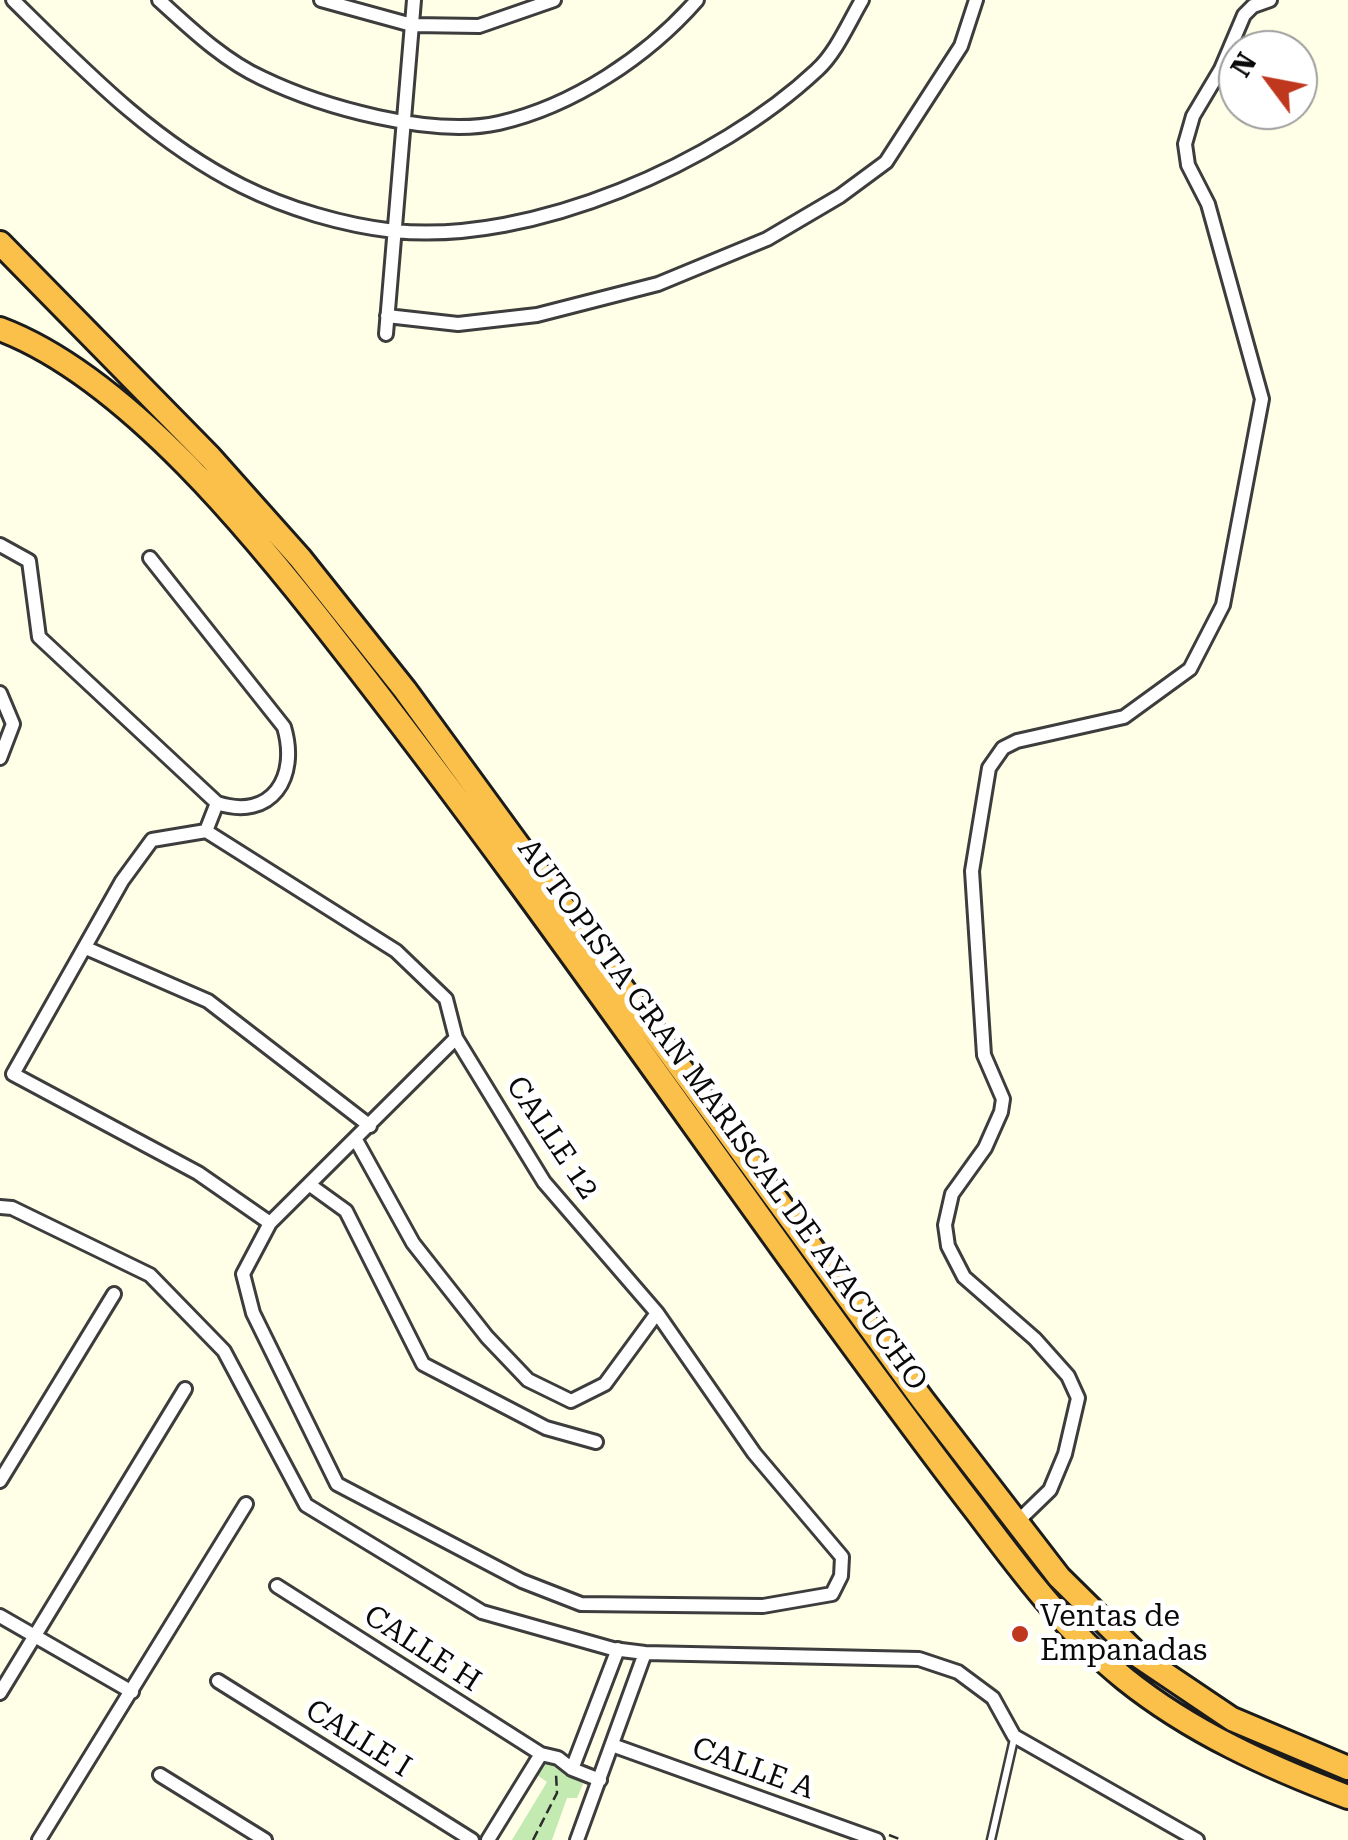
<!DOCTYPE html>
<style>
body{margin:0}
#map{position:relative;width:1348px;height:1840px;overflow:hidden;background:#ffffe8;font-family:"Roboto Serif",serif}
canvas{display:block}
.north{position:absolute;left:1218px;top:30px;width:100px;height:100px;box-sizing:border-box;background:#fff;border:2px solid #9d9d9d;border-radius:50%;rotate:302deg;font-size:28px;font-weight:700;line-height:40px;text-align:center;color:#0a0a0a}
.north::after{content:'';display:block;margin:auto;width:35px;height:45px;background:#bf381e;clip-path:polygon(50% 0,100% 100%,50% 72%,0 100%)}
</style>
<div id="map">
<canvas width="1348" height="1840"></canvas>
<div class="north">N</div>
</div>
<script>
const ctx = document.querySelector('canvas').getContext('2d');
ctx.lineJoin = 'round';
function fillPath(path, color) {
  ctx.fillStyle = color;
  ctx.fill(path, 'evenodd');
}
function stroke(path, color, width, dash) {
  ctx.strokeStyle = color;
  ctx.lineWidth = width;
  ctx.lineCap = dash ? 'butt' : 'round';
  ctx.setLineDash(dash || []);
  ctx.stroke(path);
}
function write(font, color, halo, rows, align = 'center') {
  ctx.font = font + ' "Roboto Serif",serif';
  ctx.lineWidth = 10;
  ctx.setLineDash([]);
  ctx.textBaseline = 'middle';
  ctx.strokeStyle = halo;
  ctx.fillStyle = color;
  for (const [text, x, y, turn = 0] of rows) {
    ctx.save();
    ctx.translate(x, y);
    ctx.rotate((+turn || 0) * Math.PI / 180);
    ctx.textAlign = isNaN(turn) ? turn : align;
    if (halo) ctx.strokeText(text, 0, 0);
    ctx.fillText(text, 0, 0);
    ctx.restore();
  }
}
fillPath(new Path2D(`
 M547,1762L563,1767L583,1784L577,1798H567L552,1840H512L547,1782L537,1775Z`), '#c2eab1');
const lane = new Path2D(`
 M991,1840L1014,1739`);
const street = new Path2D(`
 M13,0C84,70 152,141 242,186C288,209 343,225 394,231C532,245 718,163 817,70C836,53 849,22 862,0
 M159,0C190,28 223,60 262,78C322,107 432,138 499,123C573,106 647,57 697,0
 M321,0L412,25L479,26L554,0
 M387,316L458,324L537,315L658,284L767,239L840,196L886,162L961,46L976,0
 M386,334L414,0
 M0,545L29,561L39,637L217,803L206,831
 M150,558L284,727C299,777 272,821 217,803
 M0,693L13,724L0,758
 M206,831L396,951L446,999L456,1038L544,1182L657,1313L754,1453L842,1557L841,1576L832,1594L763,1606L581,1604L522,1581L337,1484L253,1313L243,1274L270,1223L456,1038
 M206,831L152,840L122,881L13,1074L198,1173L270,1223
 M86,948L208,1001L370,1126
 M356,1140L413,1243L487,1337L528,1380L571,1401L605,1384L657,1313
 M310,1185L346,1211L423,1364L546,1428L596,1442
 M0,1207L12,1208L150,1275L224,1351L306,1505L482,1612L613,1649L645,1653L919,1659L958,1672L993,1698L1014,1736L1197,1840
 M0,1481L114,1294
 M1017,1522L1050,1490L1065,1454L1078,1398L1068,1376L1035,1339L964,1277L948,1246L945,1225L952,1194L985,1148L1001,1112L1003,1099L984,1055L972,871L989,768L1003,748L1017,741L1124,717L1190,669L1223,605L1262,399L1208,204L1188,165L1185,144L1193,116L1221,69L1244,15L1253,6L1270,0
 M277,1586L541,1754
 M0,1616L132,1692
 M218,1681L472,1840
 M0,1693L185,1389
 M612,1745L877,1840
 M572,1769L618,1649
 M160,1775L265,1840
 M39,1840L246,1504
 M488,1840L541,1754L558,1758L572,1769L600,1780
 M577,1840L645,1653`);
const highway = new Path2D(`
 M0,243L210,457L300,558L405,690L922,1399L1059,1577L1140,1657L1232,1719L1348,1768
 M0,329C127,377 257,538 339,644C512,865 672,1097 837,1324C883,1387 929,1450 977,1512C1021,1571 1067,1632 1125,1679C1191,1732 1269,1767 1348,1797`);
stroke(lane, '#3d3d3d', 11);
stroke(street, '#3d3d3d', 18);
stroke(highway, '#1b1b1b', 28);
stroke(new Path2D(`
 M889,1835L902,1840
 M533,1840L557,1793L556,1774`), '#2c2c2c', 2.5, [10, 5]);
stroke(lane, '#fff', 6);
stroke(street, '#fff', 12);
stroke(highway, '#fbc04a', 22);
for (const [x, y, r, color] of [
 [1020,1634,10,"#bf381e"]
]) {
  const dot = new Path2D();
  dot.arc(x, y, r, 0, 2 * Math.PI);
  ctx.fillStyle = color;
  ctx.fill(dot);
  stroke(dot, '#fff', 4);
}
write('30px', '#0a0a0a', '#fff', [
 ["AUTOPISTA GRAN MARISCAL DE AYACUCHO",722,1115,54],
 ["CALLE 12",552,1138,56],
 ["CALLE H",422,1649,33],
 ["CALLE I",358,1739,32],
 ["CALLE A",753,1769,20]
]);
write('30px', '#0a0a0a', '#fff', [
 ["Ventas de",1040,1617],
 ["Empanadas",1040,1651]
], 'left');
</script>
